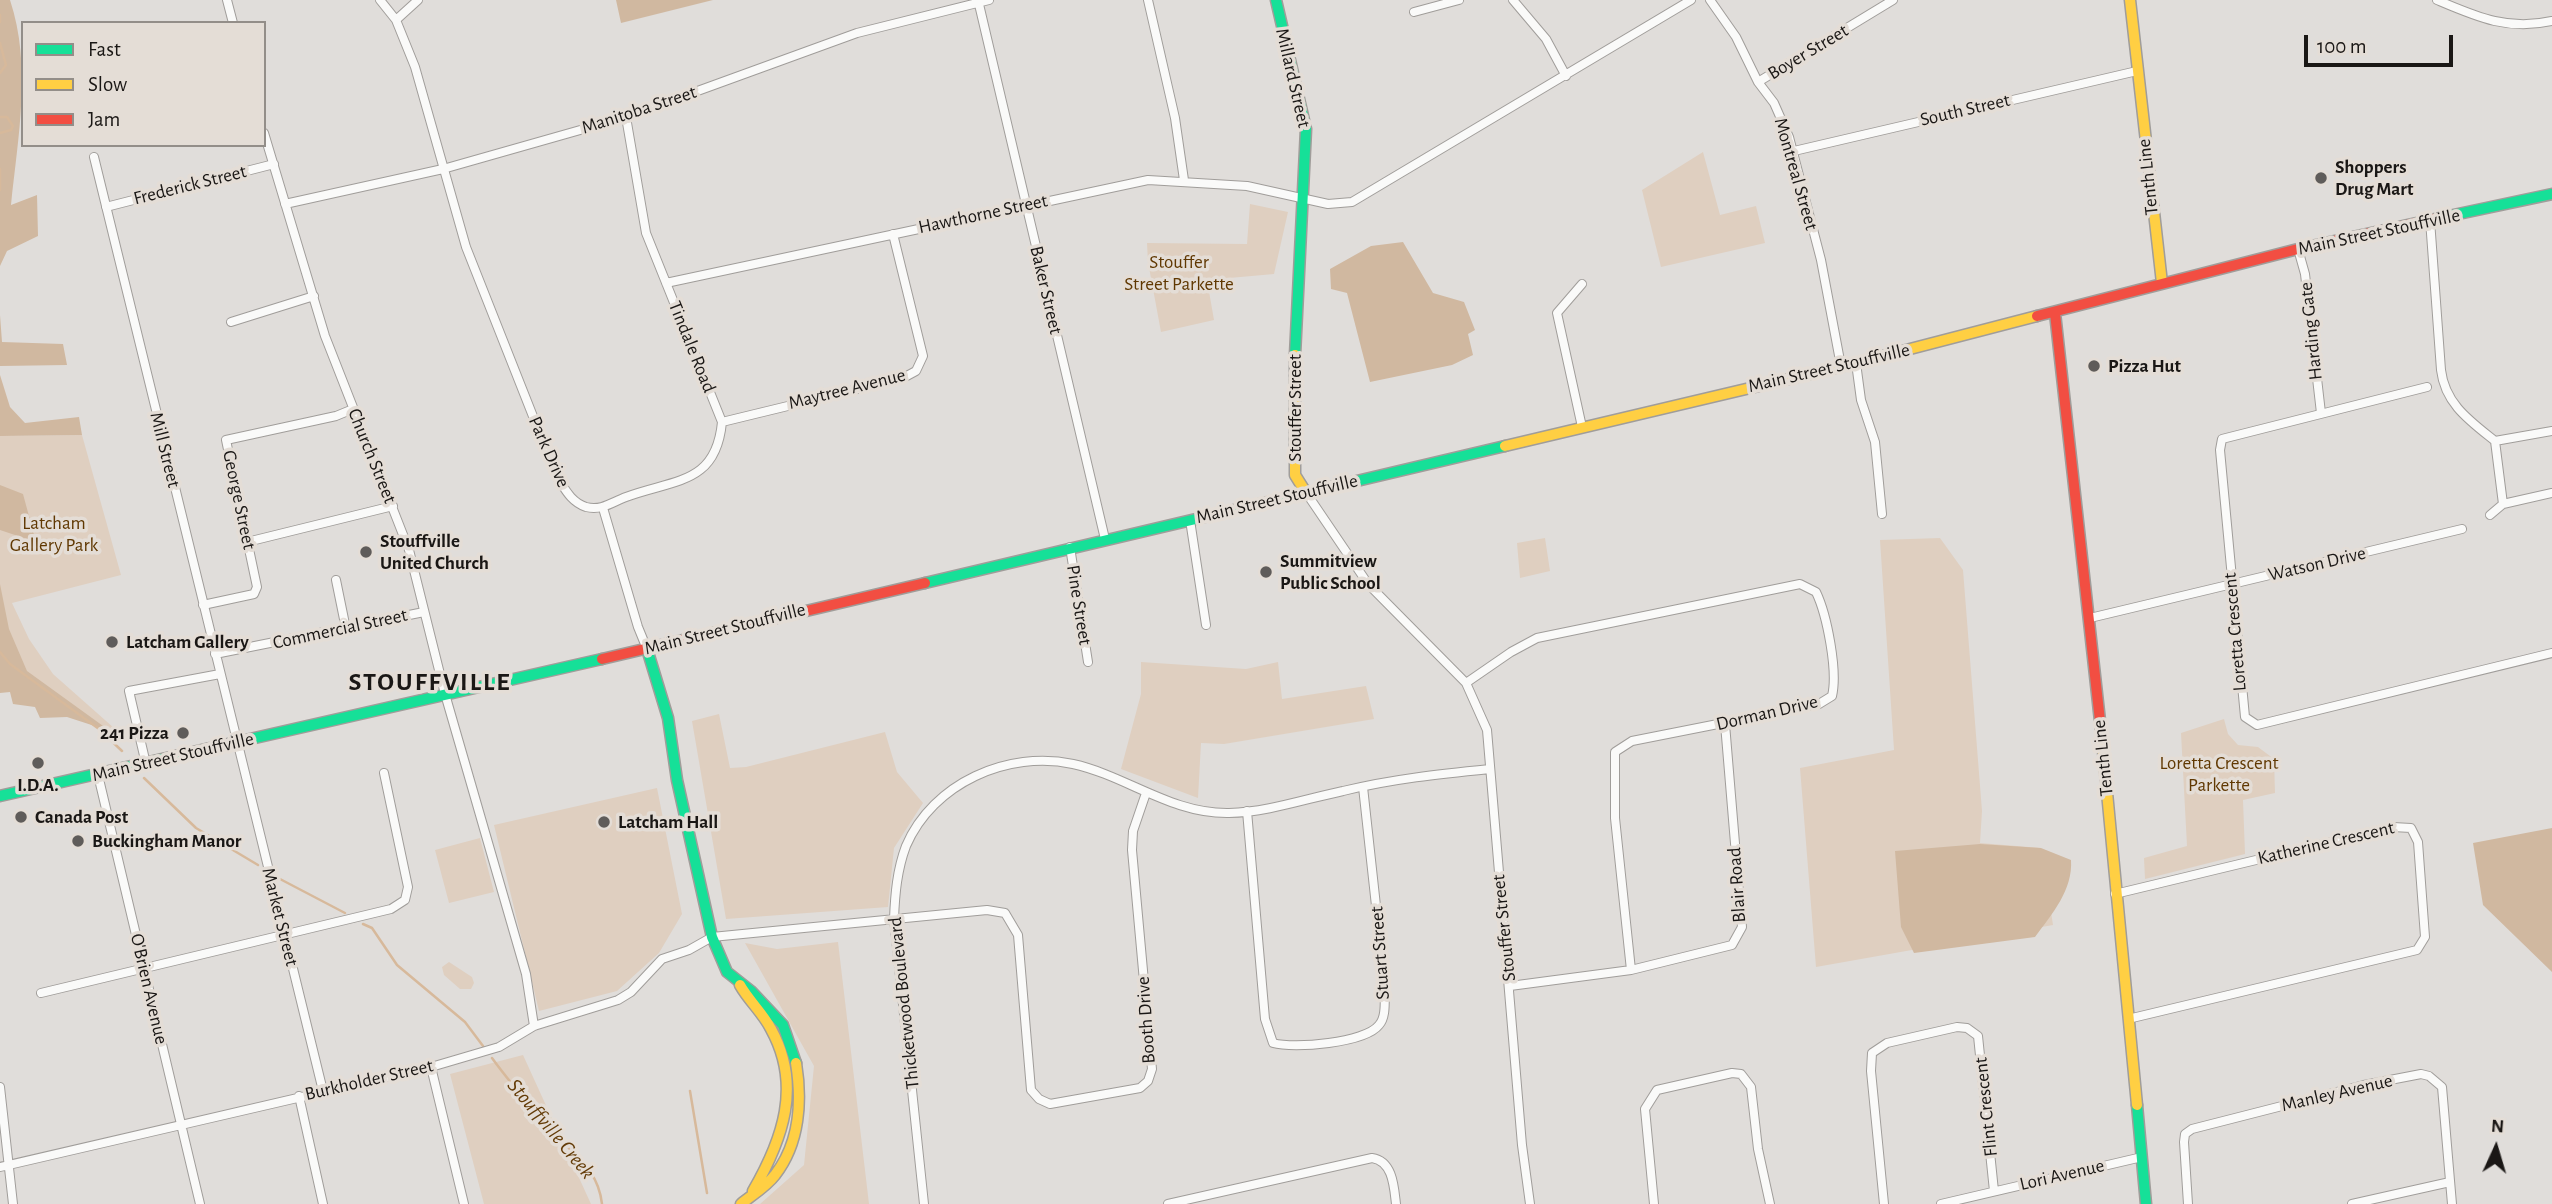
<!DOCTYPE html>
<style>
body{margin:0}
#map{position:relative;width:2552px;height:1204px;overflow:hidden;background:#e0ddda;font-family:"Alegreya Sans",sans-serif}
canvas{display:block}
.legend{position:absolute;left:21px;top:21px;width:245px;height:126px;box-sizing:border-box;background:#e4ddd6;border:2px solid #938e89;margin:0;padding:9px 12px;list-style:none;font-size:21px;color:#1a1715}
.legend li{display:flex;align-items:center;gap:14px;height:35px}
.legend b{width:35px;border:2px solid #938e89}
.north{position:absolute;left:2461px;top:1113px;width:70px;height:70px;-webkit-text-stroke:5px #e4ddd6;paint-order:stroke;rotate:4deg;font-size:19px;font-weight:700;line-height:28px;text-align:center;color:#1a1715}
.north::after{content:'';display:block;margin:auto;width:24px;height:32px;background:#1a1715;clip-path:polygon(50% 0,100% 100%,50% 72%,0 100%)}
.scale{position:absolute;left:2304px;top:35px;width:149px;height:32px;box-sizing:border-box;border:4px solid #1a1715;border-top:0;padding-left:9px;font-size:21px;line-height:24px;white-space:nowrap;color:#1a1715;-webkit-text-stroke:5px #e4ddd6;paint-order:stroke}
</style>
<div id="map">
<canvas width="2552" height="1204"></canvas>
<ul class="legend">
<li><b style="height:9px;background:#16e098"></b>Fast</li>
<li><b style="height:9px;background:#ffcf43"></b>Slow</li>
<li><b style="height:9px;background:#f24e42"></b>Jam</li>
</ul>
<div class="north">N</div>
<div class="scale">100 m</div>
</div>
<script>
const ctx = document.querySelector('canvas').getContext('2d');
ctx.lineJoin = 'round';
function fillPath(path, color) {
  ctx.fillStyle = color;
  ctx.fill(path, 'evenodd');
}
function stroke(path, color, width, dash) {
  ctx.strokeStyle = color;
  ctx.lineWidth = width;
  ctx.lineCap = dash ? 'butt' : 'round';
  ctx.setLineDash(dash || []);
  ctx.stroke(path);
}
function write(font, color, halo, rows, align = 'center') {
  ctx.font = font + ' "Alegreya Sans",sans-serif';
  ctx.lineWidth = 7;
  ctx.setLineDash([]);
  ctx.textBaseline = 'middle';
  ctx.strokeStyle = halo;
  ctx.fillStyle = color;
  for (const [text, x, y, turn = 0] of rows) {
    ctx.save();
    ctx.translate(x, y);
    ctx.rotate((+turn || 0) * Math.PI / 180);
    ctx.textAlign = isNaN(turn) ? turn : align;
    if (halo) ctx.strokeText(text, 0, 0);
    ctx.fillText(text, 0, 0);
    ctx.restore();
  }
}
fillPath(new Path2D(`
 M1703,152L1720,215L1756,206L1765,243L1661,267L1642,190Z
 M1250,204L1288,212L1274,274L1207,280L1214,320L1161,332L1148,262L1147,243L1247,244Z
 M82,435L121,575L12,603L29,639L53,674L114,728L99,729L31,681L0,647V436Z
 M1545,538L1550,571L1520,578L1517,543Z
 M1940,538L1963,570L1982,811L1980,843L2041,848L2053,925L1816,967L1800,768L1894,750L1880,540Z
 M1141,662L1246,669L1278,662L1282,699L1366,686L1374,719L1224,744L1201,743L1198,798L1121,769L1141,694Z
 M719,714L730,768L746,767L885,732L897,772L923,803L894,848L888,907L726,919L692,721Z
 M2224,719L2228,734L2238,745L2258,747L2274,759L2275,793L2243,800L2245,854L2145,879L2144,858L2187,846L2181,733Z
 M657,788L682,914L659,953L617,991L539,1011L494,825Z
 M480,838L494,892L449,903L435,850Z
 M838,942L869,1204H760L804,1165L814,1066L745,943L777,949Z
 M449,962L472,977L474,983L471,989H460L444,975L442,967Z
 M523,1055L591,1204H484L450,1074Z`), '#dfcfc0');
fillPath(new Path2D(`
 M0,0H10C32,66 18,137 11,205L37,195L38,236L7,251L0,266Z
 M616,0H713L621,23Z
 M1403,242L1433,293L1464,302L1475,330L1468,334L1473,355L1452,365L1370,382L1347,293L1331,289L1330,269L1371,246Z
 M0,315L2,342L63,344L67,365L0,366Z
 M0,375L10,407L25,423L79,417L82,435L0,436Z
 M0,485L23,494L36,542L0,530Z
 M0,584L9,629L27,671L110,731L67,717L40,718L35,707L13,704L10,692L0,693Z
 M2552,828V972L2483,905L2473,843Z
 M1980,844L2041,848L2071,860C2073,890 2052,914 2035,937L1914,953L1901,927L1895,851Z`), '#d0b8a0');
stroke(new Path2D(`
 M0,15V22
 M0,43L6,65L0,73
 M0,117H7L13,126L11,130L0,133
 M0,169V190
 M0,652L10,664L99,729L122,751
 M144,778L196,828L258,865
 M280,879L345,913
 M363,924L372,928L397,965L465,1022L483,1046
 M492,1058C510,1083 531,1107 551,1130C573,1155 598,1168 602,1204
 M690,1091L707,1193`), '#d7b99b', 2.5);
const street = new Path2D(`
 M227,0L233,23
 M380,0L396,20
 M418,0L396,20L415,67L466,247L557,477C565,489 571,502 586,507C602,511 612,502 626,497C674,479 716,485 722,422L646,233L626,117
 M978,0L1105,539
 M1148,0L1175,118L1184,180
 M1513,0L1546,39L1566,76
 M1710,0L1736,37L1758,82L1774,103L1789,137L1821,260L1841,366
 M2437,0C2477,17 2508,31 2552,21
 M1414,12L1459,0
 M1758,82L1893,0
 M264,133L325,336L409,550L445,694L526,974L534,1026
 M1794,151L2137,71
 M94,157L323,1091
 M285,204L443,169L626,117L857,33L989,0
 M106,207L274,164
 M2430,220L2441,370C2445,404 2470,421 2495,441L2552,431
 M2298,249L2305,274L2321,413
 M666,283L1148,180L1247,186L1328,204L1352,202L1691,0
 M1582,284L1557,313L1582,427
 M231,322L314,296
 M1856,363L1861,400L1875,442L1882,514
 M2427,387L2222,439L2220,450L2245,717L2257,725L2552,653
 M722,422L903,378L916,371L923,356L893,234
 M226,440L336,416L353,409
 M2495,441L2503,504
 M1305,491L1368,584L1466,683L1487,730L1522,1145L1530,1204
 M603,508L638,627L647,649
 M2490,515L2503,504L2552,493
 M1190,520L1206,625
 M247,542L393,506
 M1070,547L1088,662
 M336,580L346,629
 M203,605L254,594L257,587L226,440
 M2090,618L2462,529
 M215,654L424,612
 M1466,683L1511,652L1537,638L1800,584L1816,592C1827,615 1838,671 1832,696L1819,704L1632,741L1615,752V818L1631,970
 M146,764L129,691L220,674
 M98,775L200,1204
 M1247,811L1265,1019L1273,1043C1294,1049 1365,1043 1379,1025C1387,1016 1384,999 1385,988L1363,787
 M2115,894L2393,827L2411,828L2418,842L2425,937L2417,950L2128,1019
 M1510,986L1631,970L1732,945L1742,927L1725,724
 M41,993L391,909L405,900L408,887L384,773
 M431,1067L464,1204
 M0,1087L13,1204
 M299,1096L323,1204
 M0,1167L431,1067L499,1047L534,1026L618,1000L631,992L662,959L689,950L712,937L987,910L1005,913L1018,935L1031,1090L1039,1099L1050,1104L1140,1088L1148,1081L1152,1069L1132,850L1133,831L1146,793
 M924,1204L894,919C895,894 897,870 906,846C933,783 1008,750 1073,764C1127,776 1171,814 1229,813C1268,812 1305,799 1343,791C1392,779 1440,774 1490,769
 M1168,1204L1372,1158C1393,1161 1394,1187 1396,1204
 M1654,1204L1645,1109L1657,1090L1732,1073L1741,1074L1751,1087L1758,1149L1770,1204
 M1884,1204L1871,1071L1872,1053L1887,1043L1957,1027L1967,1028L1978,1036L1994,1191
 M1941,1204L2142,1157
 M2188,1204L2184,1142L2185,1134L2192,1129L2364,1085L2421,1074L2429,1076L2442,1087L2452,1204
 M2352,1204L2450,1182`);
const fast = new Path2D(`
 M1276,0L1306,129L1295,355
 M2444,217L2552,194
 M925,583L1505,446
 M647,649L668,718L677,780L712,937L727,972L751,991L783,1025L796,1063
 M0,796L602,659
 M2137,1105L2146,1204`);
const slow = new Path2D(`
 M2130,0L2162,283
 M1295,355V475L1305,491
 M1505,446L1856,363L2037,316
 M2101,730L2137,1105
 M740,985C749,1001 763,1013 771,1029C802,1085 783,1139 753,1191
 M741,1204C752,1195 767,1186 775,1175C800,1143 802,1100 796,1063`);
const jam = new Path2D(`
 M2055,313L2101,730
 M2037,316L2298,249L2444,217
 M602,659L925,583`);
stroke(street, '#a09d9a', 10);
stroke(fast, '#a09d9a', 13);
stroke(slow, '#a09d9a', 13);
stroke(jam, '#a09d9a', 13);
stroke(street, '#fafaf9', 8);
stroke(fast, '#16e098', 10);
stroke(slow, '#ffcf43', 10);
stroke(jam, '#f24e42', 10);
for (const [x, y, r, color] of [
 [2321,178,7,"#5f5c5a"],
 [2094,366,7,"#5f5c5a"],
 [366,552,7,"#5f5c5a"],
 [1266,572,7,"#5f5c5a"],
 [112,642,7,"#5f5c5a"],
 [183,733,7,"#5f5c5a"],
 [38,763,7,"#5f5c5a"],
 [21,817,7,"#5f5c5a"],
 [604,822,7,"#5f5c5a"],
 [78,841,7,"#5f5c5a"]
]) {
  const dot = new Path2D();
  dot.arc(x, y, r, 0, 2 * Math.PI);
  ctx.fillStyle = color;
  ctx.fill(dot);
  stroke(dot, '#e4ddd6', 2.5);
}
write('19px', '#1a1715', '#e4ddd6', [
 ["Boyer Street",1808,52,-31],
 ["Millard Street",1293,78,77],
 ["Manitoba Street",639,110,-18],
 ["South Street",1965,110,-13],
 ["Montreal Street",1796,174,74],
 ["Tenth Line",2148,177,-96],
 ["Frederick Street",190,185,-14],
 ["Hawthorne Street",983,214,-12],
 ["Main Street Stouffville",2379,232,-12],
 ["Baker Street",1046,290,77],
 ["Harding Gate",2311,331,-96],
 ["Tindale Road",692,347,68],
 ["Main Street Stouffville",1829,368,-13],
 ["Maytree Avenue",847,389,-14],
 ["Stouffer Street",1295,408,-90],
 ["Mill Street",165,450,76],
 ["Park Drive",549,452,66],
 ["Church Street",372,456,68],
 ["Main Street Stouffville",1277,499,-13],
 ["George Street",239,500,78],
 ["Watson Drive",2317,564,-13],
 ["Pine Street",1079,605,81],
 ["Commercial Street",340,629,-12],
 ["Main Street Stouffville",725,629,-14],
 ["Loretta Crescent",2235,632,-95],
 ["Dorman Drive",1767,713,-13],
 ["Main Street Stouffville",173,757,-13],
 ["Tenth Line",2103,758,-96],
 ["Katherine Crescent",2326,843,-13],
 ["Blair Road",1737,885,-94],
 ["Market Street",280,917,76],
 ["Stouffer Street",1504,928,-96],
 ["Stuart Street",1380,953,-94],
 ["O'Brien Avenue",149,989,77],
 ["Thicketwood Boulevard",904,1003,-96],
 ["Booth Drive",1146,1020,-94],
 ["Burkholder Street",369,1080,-13],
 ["Manley Avenue",2337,1093,-13],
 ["Flint Crescent",1986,1107,-96],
 ["Lori Avenue",2062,1175,-13]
]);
write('bold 19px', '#1a1715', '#e4ddd6', [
 ["Shoppers",2335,167],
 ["Drug Mart",2335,189],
 ["Pizza Hut",2108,366],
 ["Stouffville",380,541],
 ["United Church",380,563],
 ["Summitview",1280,561],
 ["Public School",1280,583],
 ["Latcham Gallery",126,642],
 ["241 Pizza",169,733,"right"],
 ["I.D.A.",38,785,"center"],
 ["Canada Post",35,817],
 ["Latcham Hall",618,822],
 ["Buckingham Manor",92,841]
], 'left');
write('19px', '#603802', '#e4ddd6', [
 ["Stouffer",1179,262],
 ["Street Parkette",1179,284],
 ["Latcham",54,523],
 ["Gallery Park",54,545],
 ["Loretta Crescent",2219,763],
 ["Parkette",2219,785]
]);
write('italic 21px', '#643c08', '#e4ddd6', [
 ["Stouffville Creek",551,1129,50]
]);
ctx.letterSpacing = '2px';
write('bold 26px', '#1a1715', '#e4ddd6', [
 ["STOUFFVILLE",430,682]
]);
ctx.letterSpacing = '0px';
</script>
